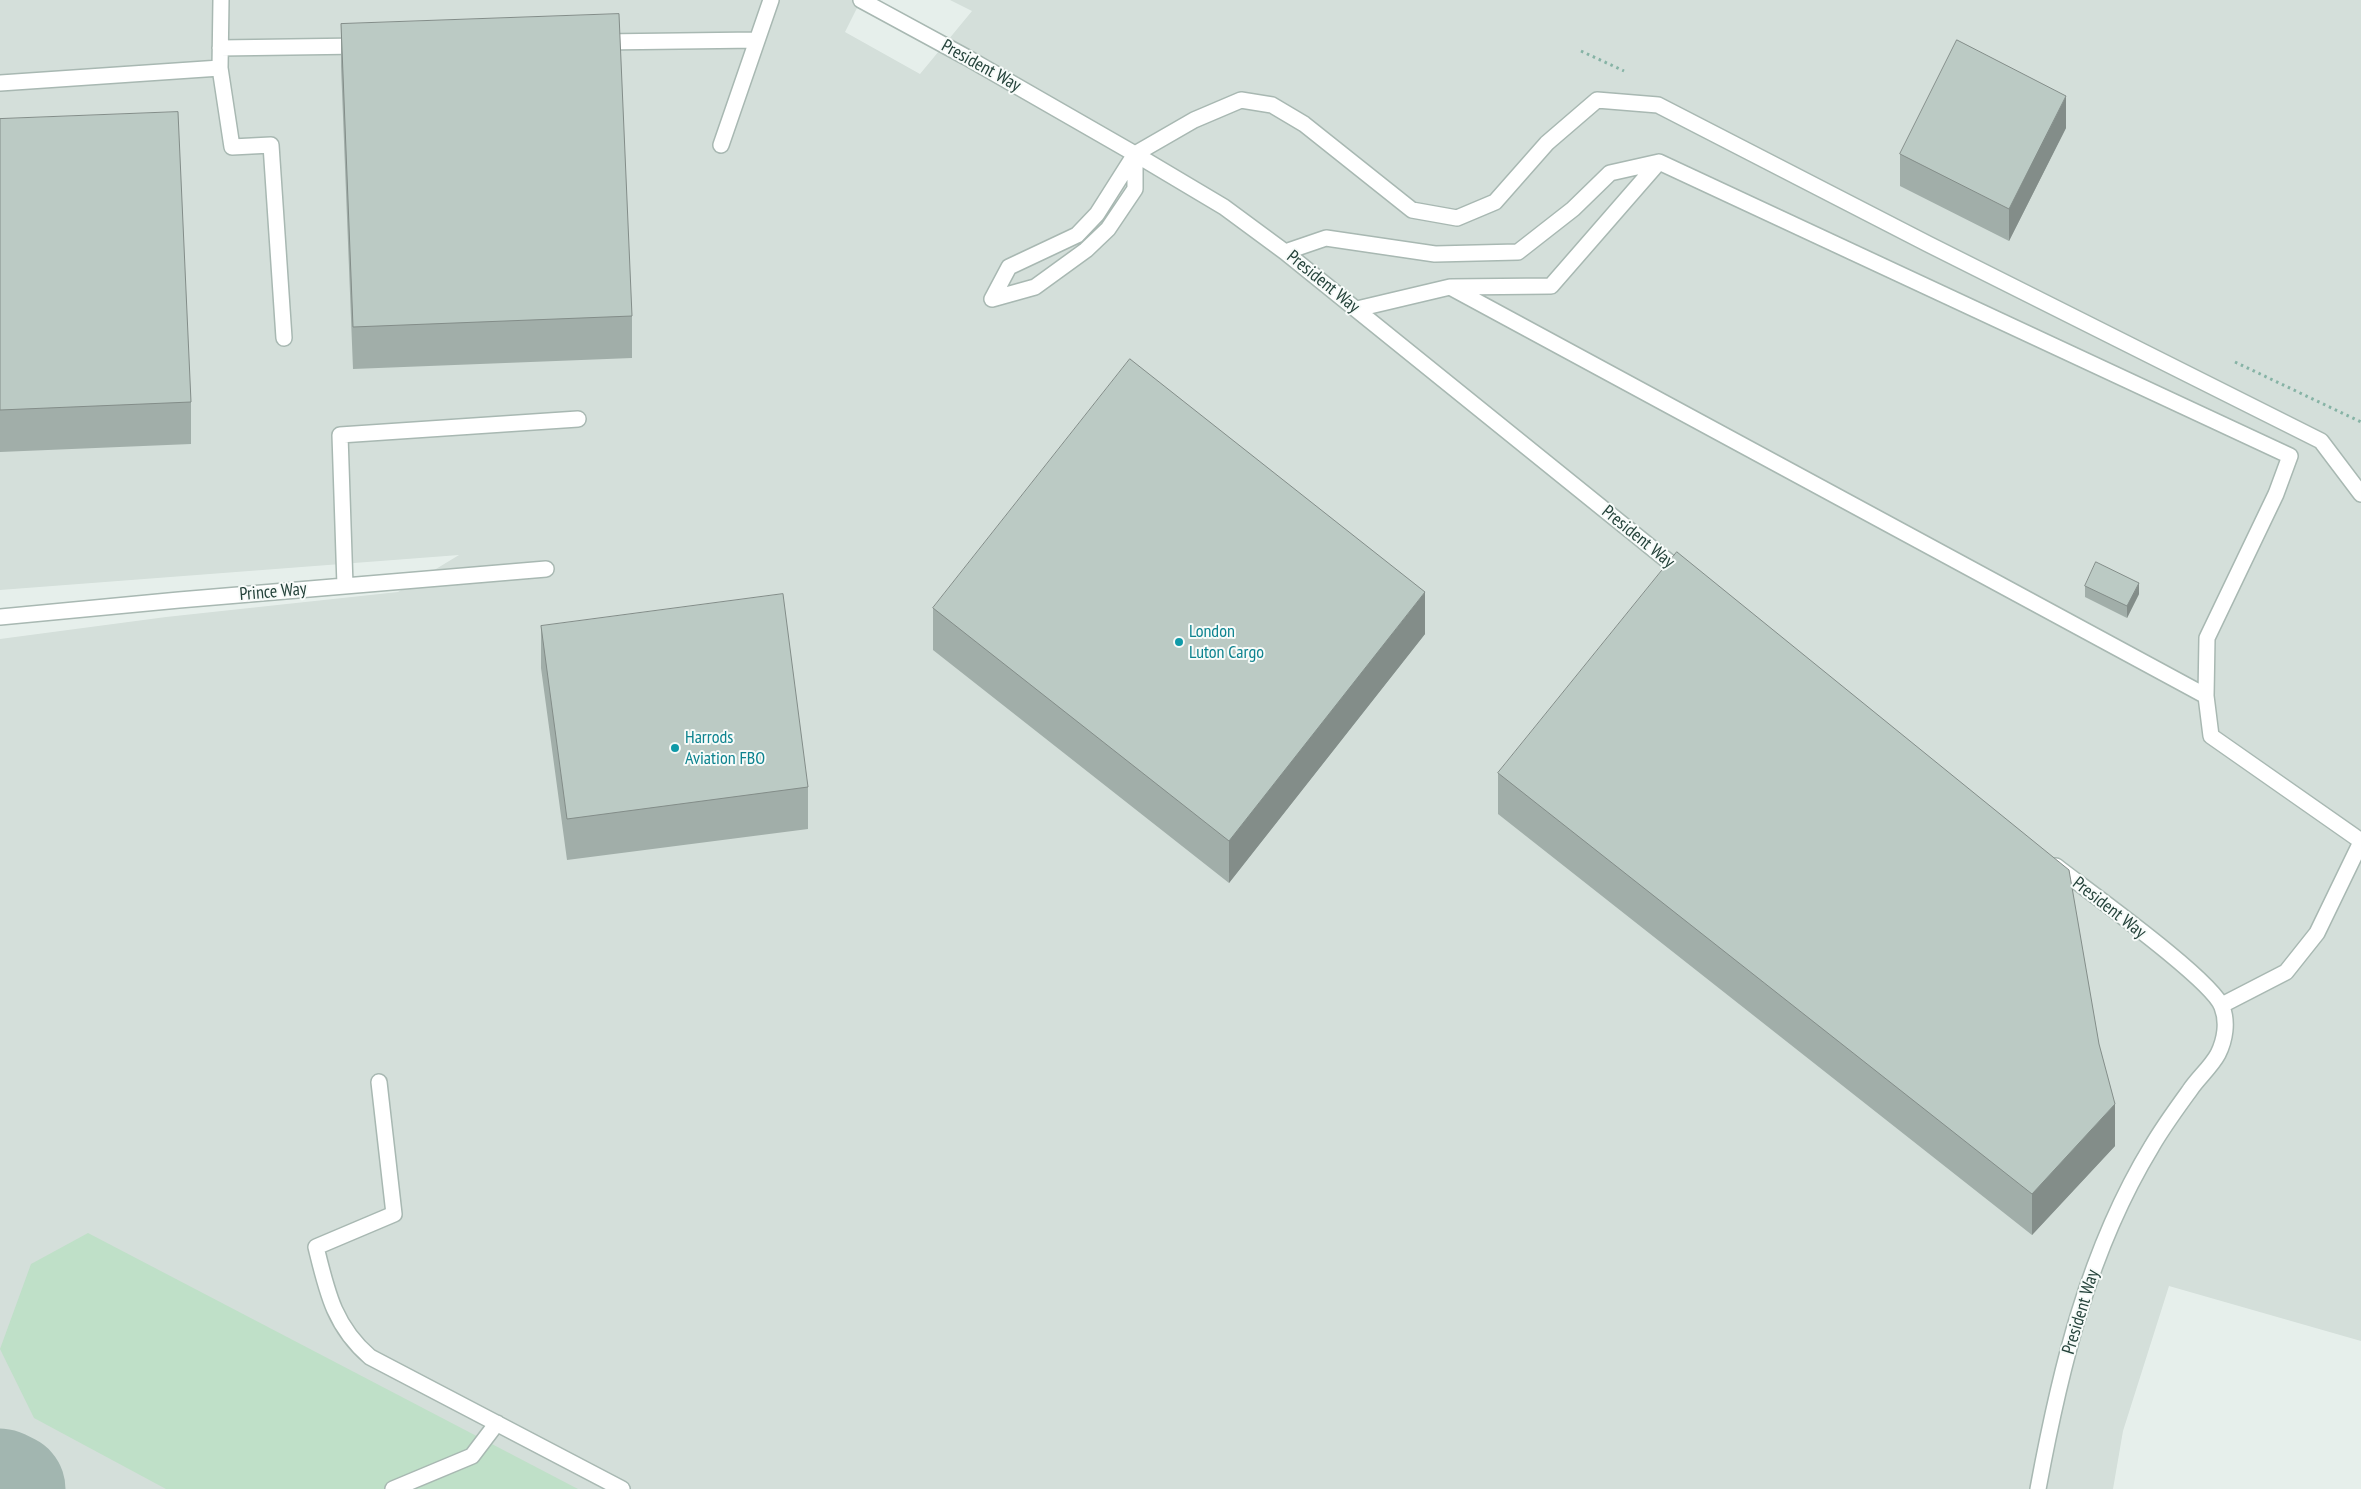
<!DOCTYPE html>
<style>
body{margin:0}
canvas{display:block;background:#e6efeb}
</style>
<canvas width="2361" height="1489"></canvas>
<script>
const ctx = document.querySelector('canvas').getContext('2d');
ctx.lineJoin = 'round';
function fillPath(path, color) {
  ctx.fillStyle = color;
  ctx.fill(path, 'evenodd');
}
function stroke(path, color, width, dash) {
  ctx.strokeStyle = color;
  ctx.lineWidth = width;
  ctx.lineCap = dash ? 'butt' : 'round';
  ctx.setLineDash(dash || []);
  ctx.stroke(path);
}
function write(font, color, halo, rows, align = 'center') {
  ctx.font = font + ' "PT Sans Narrow",sans-serif';
  ctx.lineWidth = 4;
  ctx.setLineDash([]);
  ctx.textBaseline = 'middle';
  ctx.strokeStyle = halo;
  ctx.fillStyle = color;
  for (const [text, x, y, turn = 0] of rows) {
    ctx.save();
    ctx.translate(x, y);
    ctx.rotate((+turn || 0) * Math.PI / 180);
    ctx.textAlign = isNaN(turn) ? turn : align;
    if (halo) ctx.strokeText(text, 0, 0);
    ctx.fillText(text, 0, 0);
    ctx.restore();
  }
}
fillPath(new Path2D(`
 M0,0H861L845,32L920,74L972,11L950,0H2361V1341L2169,1286L2123,1431L2113,1489H0V639L166,617L398,592L459,555L0,590Z`), '#d4dfda');
fillPath(new Path2D(`
 M88,1233L578,1489H166L34,1418L0,1349L31,1264Z`), '#bfe0c8');
stroke(new Path2D(`
 M0,1484L10,1489`), '#a2b6b0', 111);
const minor = new Path2D(`
 M861,0L966,57L1135,154L1224,207L1285,252L1684,574
 M602,42L757,40
 M220,48L361,46
 M220,68L232,147L271,145L284,338
 M0,83L220,68L221,0
 M721,145L771,0
 M1285,252L1326,238L1435,254L1518,252L1573,209L1610,173L1659,162L2290,456L2276,494L2207,638L2206,696L2211,736L2361,841
 M1452,287L1551,286L1659,162
 M992,299L1009,267L1077,235L1097,214L1135,154L1194,120L1241,100L1272,105L1304,124L1412,210L1457,218L1495,202L1547,143L1597,100L1658,105L1928,244L2321,441L2361,494
 M992,299L1035,287L1086,250L1108,229L1135,189V154
 M1357,309L1450,287L2206,696
 M345,586L340,435L578,419
 M0,617L179,600L546,569
 M2222,1005L2286,972L2317,933L2361,842
 M379,1082L394,1214L316,1247C327,1292 334,1326 370,1357L622,1489
 M393,1489L472,1456L497,1423
 M2038,1489C2060,1370 2088,1251 2152,1146C2163,1127 2177,1108 2190,1090C2198,1078 2211,1067 2218,1054C2225,1040 2228,1022 2222,1007C2213,980 2085,889 2056,866`);
stroke(minor, '#a8b8b2', 18);
stroke(new Path2D(`
 M1581,51L1624,71
 M2235,362L2361,422`), '#86b3a5', 3, [2.5, 4]);
stroke(minor, '#fff', 15);
fillPath(new Path2D(`
 M341,24L632,316V358L353,369L341,66Z
 M0,119L191,402V444L0,452Z
 M2066,128L2009,241L1900,186V154Z
 M2085,586L2139,594L2127,618L2085,597Z
 M933,608L1425,634L1229,883L933,650Z
 M541,626L808,787V829L567,860L541,668Z
 M1498,773L2115,1146L2032,1235L1498,814Z`), '#a1aea9');
fillPath(new Path2D(`
 M2066,96V128L2009,241V209Z
 M2139,583V594L2127,618V606Z
 M1425,592V634L1229,883V841Z
 M2115,1104V1146L2032,1235V1194Z`), '#838d89');
const building = new Path2D(`
 M619,14L632,316L353,327L341,24Z
 M1957,40L2066,96L2009,209L1900,154Z
 M178,112L191,402L0,410V119Z
 M1130,359L1425,592L1229,841L933,608Z
 M1677,552L2069,870L2099,1044L2115,1104L2032,1194L1498,773Z
 M2096,562L2139,583L2127,606L2085,586Z
 M783,594L808,787L567,819L541,626Z`);
fillPath(building, '#bbcac4');
stroke(building, '#838d89', 1);
for (const [x, y, r, color] of [
 [1179,642,5,"#0f9aa8"],
 [675,748,5,"#0f9aa8"]
]) {
  const dot = new Path2D();
  dot.arc(x, y, r, 0, 2 * Math.PI);
  ctx.fillStyle = color;
  ctx.fill(dot);
  stroke(dot, '#f7fbf9', 2);
}
write('18px', '#24423a', '#f7fbf9', [
 ["President Way",981,66,29],
 ["President Way",1323,282,39],
 ["President Way",1638,537,39],
 ["Prince Way",273,592,-5],
 ["President Way",2109,908,38],
 ["President Way",2081,1312,-73]
]);
write('18px', '#0d838f', '#f7fbf9', [
 ["London",1189,632],
 ["Luton Cargo",1189,653],
 ["Harrods",685,738],
 ["Aviation FBO",685,759]
], 'left');
</script>
